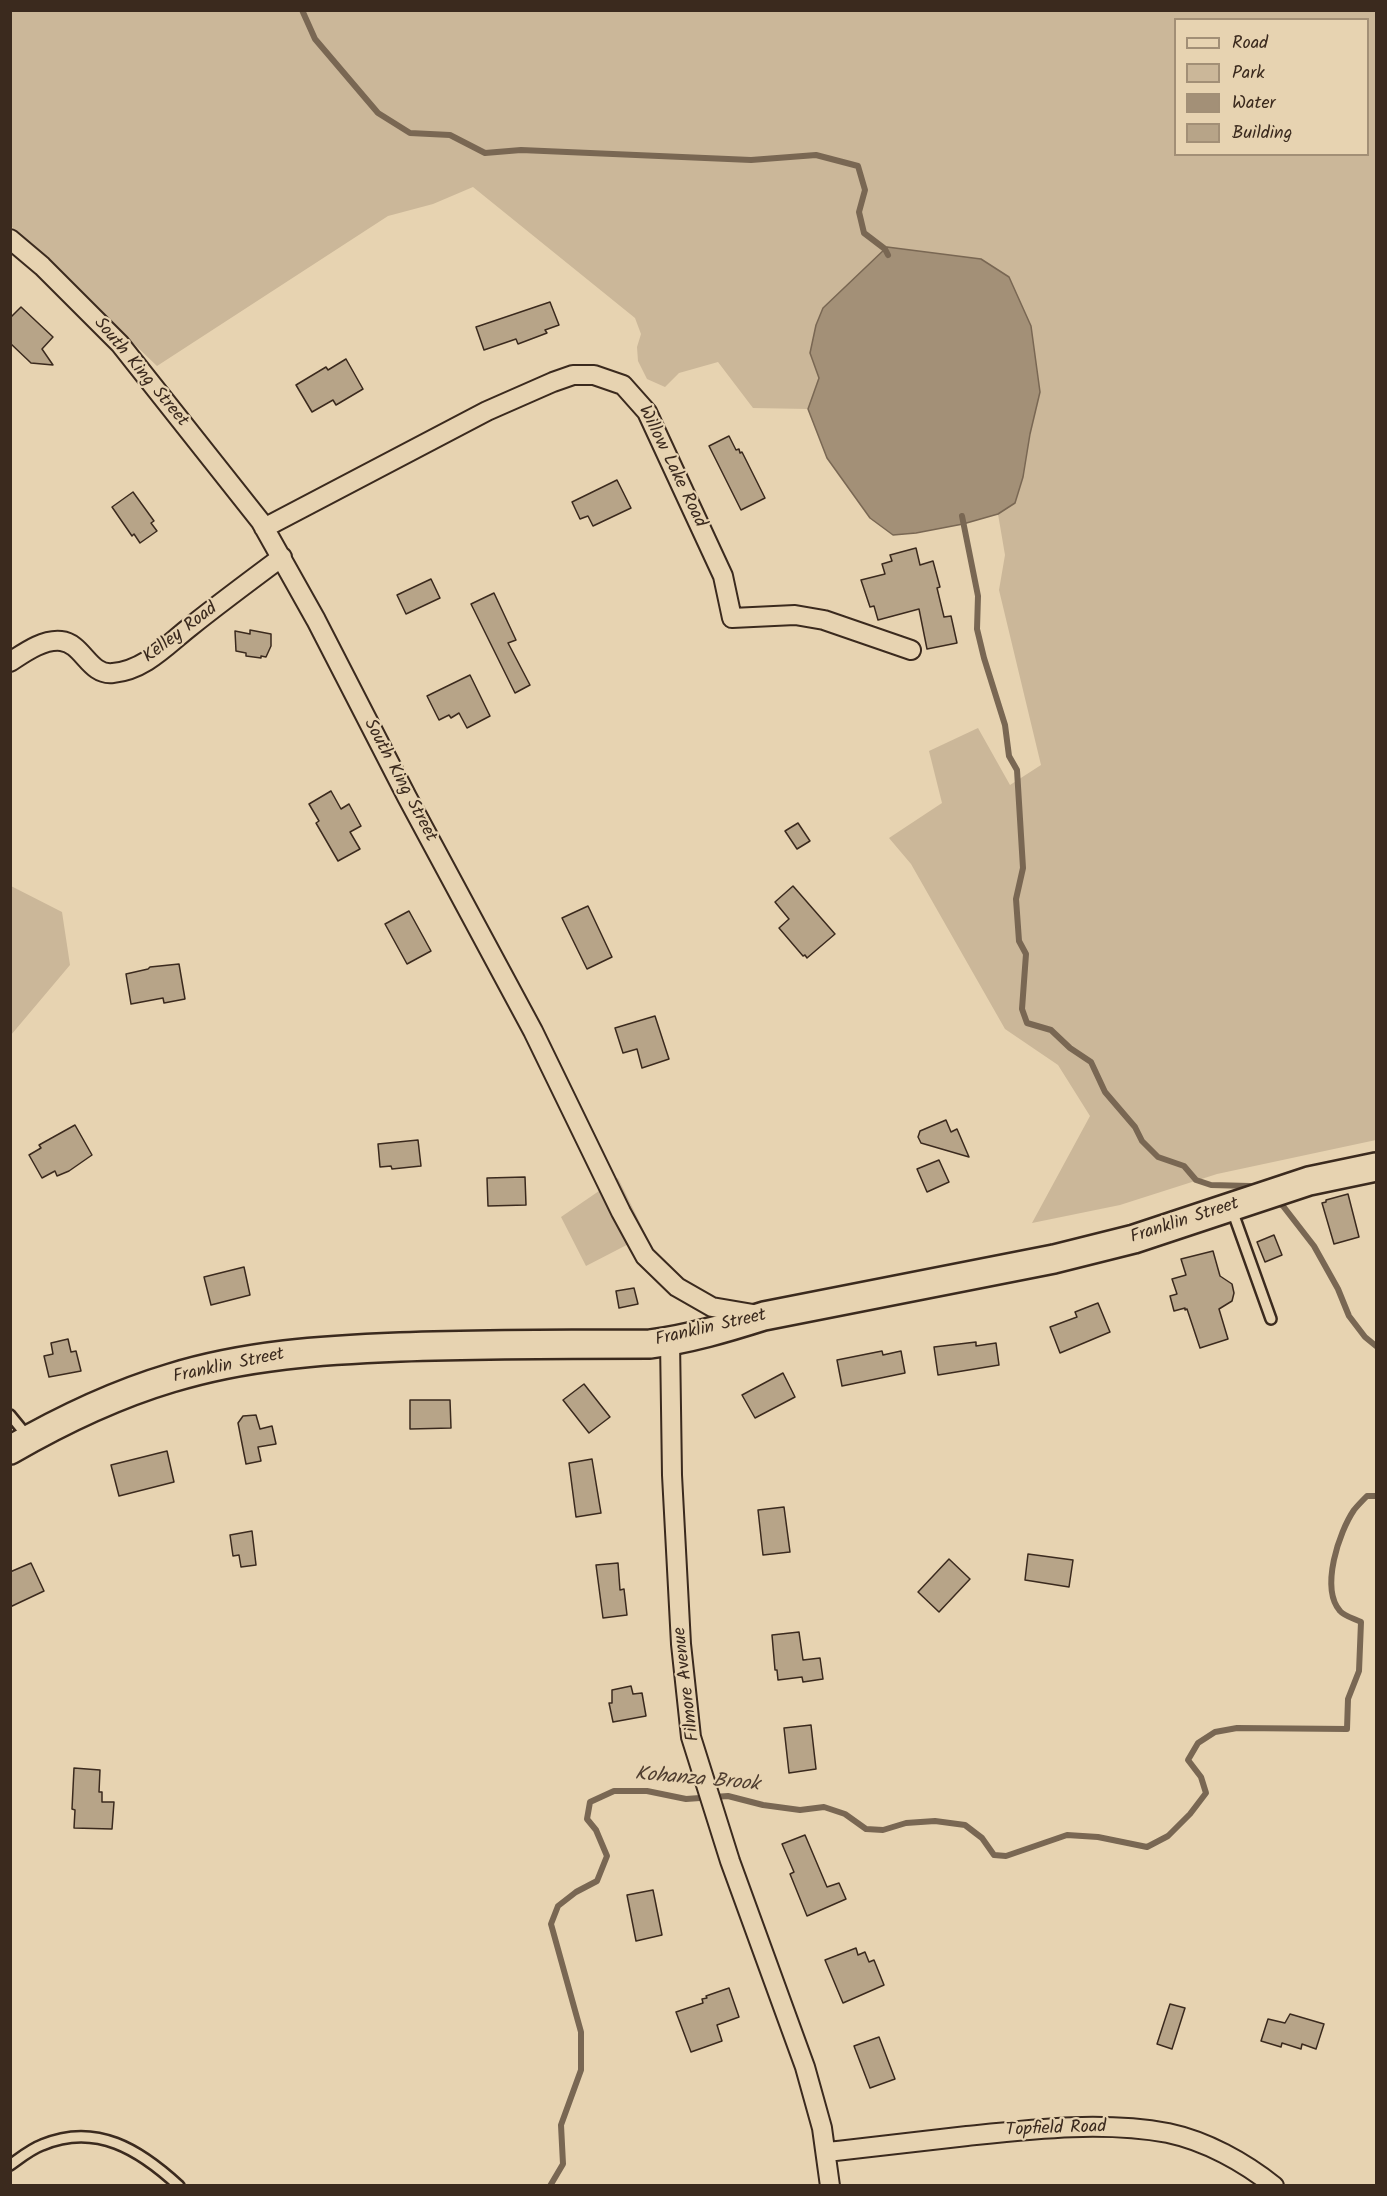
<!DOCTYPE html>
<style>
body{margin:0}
#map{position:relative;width:1387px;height:2196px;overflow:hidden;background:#e7d3b1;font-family:Kalam,sans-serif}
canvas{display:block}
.frame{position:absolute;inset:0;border:12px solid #3b2a1e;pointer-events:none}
.legend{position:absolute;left:1174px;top:18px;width:195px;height:138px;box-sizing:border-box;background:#e7d3b1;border:2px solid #a28f76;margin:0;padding:8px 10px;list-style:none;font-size:18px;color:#3b2a1e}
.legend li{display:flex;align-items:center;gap:12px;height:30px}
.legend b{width:30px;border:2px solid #a28f76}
</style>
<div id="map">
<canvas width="1387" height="2196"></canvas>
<div class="frame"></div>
<ul class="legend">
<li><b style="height:8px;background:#e7d3b1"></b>Road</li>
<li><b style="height:16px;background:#cbb799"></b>Park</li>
<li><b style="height:16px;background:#a39077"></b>Water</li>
<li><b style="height:16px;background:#b7a488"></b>Building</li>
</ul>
</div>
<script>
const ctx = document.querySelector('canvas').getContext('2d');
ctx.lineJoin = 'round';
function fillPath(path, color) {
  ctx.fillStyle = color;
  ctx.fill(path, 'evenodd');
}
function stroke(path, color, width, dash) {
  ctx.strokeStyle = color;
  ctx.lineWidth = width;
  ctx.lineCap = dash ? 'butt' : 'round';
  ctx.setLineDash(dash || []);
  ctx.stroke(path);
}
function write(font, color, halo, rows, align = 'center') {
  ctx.font = font + ' Kalam,sans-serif';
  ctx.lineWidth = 4.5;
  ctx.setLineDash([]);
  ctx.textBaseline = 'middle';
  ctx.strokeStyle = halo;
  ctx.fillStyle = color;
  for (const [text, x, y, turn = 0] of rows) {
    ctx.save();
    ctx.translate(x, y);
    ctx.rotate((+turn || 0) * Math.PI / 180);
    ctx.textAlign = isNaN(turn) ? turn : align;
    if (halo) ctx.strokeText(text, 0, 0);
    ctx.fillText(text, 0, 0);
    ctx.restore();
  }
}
fillPath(new Path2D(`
 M11,11H1376V1140L1217,1174L1120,1205L1032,1223L1090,1116L1058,1065L1005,1029L911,864L889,838L942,803L929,751L978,728L1010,785L1041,765L999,590L1005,555L998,514L1015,503L1023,477L1030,434L1040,392L810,353L819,378L808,409L753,408L718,362L679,373L665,387L647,379L638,361L637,347L641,334L635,318L473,187L433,204L388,216L157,366L11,226ZM1176,20H1368V154H1176Z
 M11,886L62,912L70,965L11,1035Z
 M618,1178L646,1235L586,1266L561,1217Z`), '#cbb799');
const water = new Path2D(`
 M887,247L981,259L1009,277L1031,326L1040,392L1030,434L1023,477L1015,503L998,514L963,524L916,533L893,535L870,518L827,458L808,409L819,378L810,353L816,325L823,308Z`);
fillPath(water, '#a39077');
stroke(water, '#796753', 1.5);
stroke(new Path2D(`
 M302,10L315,39L378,113L410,133L450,135L485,153L521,150L751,160L816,155L858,166L865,190L859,212L864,233L885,249L888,255
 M962,516L978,596L977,629L984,658L1005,725L1009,756L1017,770L1023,868L1016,899L1019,941L1026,954L1022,1009L1027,1023L1051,1030L1070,1048L1091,1062L1105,1092L1135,1127L1142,1141L1158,1157L1184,1166L1196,1180L1211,1185L1250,1186L1256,1190
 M1275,1201L1283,1206L1314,1246L1338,1289L1349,1316L1365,1337L1376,1346
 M550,2186L563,2164L561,2125L581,2070V2032L551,1924L558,1906L576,1892L597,1881L607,1856L596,1830L587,1819L590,1802L614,1791H647L686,1799L728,1796L763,1805L800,1810L824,1807L845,1814L866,1829L883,1830L906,1823L935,1821L965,1825L982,1838L994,1855L1006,1856L1067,1835L1098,1837L1147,1847L1168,1836L1190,1814L1206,1793L1201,1777L1188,1760L1198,1743L1215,1732L1237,1728L1347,1729L1348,1699L1359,1671L1361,1622C1355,1619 1344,1616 1340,1611C1320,1588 1339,1532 1354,1510C1358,1505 1363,1500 1367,1496H1376`), '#796753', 6);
const building = new Path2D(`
 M550,302L559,325L545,330L547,333L518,344L516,339L484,350L476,327Z
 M21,307L53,337L42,349L53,365L31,363L10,343V318Z
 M346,359L363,389L336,405L333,400L312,412L296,385L326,367L328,370Z
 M729,436L736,450L739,449L740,453L742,452L765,498L741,510L709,446Z
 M617,480L631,508L593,526L588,516L580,519L572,502Z
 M133,492L154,521L151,523L157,531L140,543L134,534L132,536L112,507Z
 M916,548L920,565L933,561L940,587L937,588L944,617L951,616L957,643L927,649L919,609L878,620L874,606L870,607L861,580L885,574L882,564L892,561L890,555Z
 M431,579L440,598L406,614L397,595Z
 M494,593L516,640L508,643L530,685L515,693L471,604Z
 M250,630L271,634V646L266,657L261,656V658L246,656V653L236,651L235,631L250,634Z
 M470,675L490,716L467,728L459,713L451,718L449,715L439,720L427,696Z
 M331,791L341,809L349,804L361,826L350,832L360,849L338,861L316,823L319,821L309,804Z
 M798,823L810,841L797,849L785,831Z
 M793,886L835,934L807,958L805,955L803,956L779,928L789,919L775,902Z
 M588,906L612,957L587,969L562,918Z
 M409,911L431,951L407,964L385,924Z
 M179,964L185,999L164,1003L163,998L131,1004L126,974L148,969L150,967Z
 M655,1016L669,1059L642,1068L637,1049L623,1053L615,1028Z
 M946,1120L951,1132L957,1129L969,1157L921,1143L918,1137L920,1131Z
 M75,1125L92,1155L69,1171L57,1176L55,1171L42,1178L29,1155L41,1148L39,1145Z
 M418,1140L421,1166L392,1169L391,1166L380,1167L378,1144Z
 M939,1160L949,1182L927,1192L917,1169Z
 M525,1177L526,1205L488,1206L487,1178Z
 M1348,1194L1359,1237L1334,1244L1322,1203L1326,1202V1200Z
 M1274,1235L1282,1255L1265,1262L1257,1242Z
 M1213,1251L1220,1276L1232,1284L1234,1293L1232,1301L1219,1309L1228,1339L1200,1348L1187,1309L1185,1310V1308L1174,1311L1170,1296L1177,1294L1172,1279L1186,1275L1181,1259Z
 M244,1267L250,1295L211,1305L204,1277Z
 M634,1288L638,1304L619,1308L616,1291Z
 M1098,1303L1110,1332L1060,1353L1050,1327L1077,1317L1075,1312Z
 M68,1339L71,1352L76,1351L81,1371L49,1377L44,1356L53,1354L51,1343Z
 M976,1342V1346L996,1343L999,1365L938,1375L934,1347Z
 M882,1351L883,1355L901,1351L905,1373L842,1386L837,1360Z
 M783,1373L795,1397L755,1418L742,1395Z
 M584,1384L610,1417L589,1433L563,1400Z
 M410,1400H450L451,1428L410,1429Z
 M256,1415L260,1429L272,1426L276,1444L258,1447L261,1461L246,1464L238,1423L243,1416Z
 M167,1451L174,1482L119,1496L111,1465Z
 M592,1459L601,1513L576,1517L569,1463Z
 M784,1507L790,1552L763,1555L758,1510Z
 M252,1531L256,1565L241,1567L239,1555L233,1556L230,1535Z
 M1028,1554L1073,1560L1069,1587L1025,1580Z
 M949,1559L970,1579L939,1612L918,1592Z
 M31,1563L44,1591L10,1607V1572Z
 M618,1563L620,1590L624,1589L627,1615L603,1618L596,1565Z
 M799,1632L803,1660L820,1658L823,1679L803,1682L802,1677L778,1680L777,1670H775L772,1635Z
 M631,1686L633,1694L642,1693L646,1716L613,1722L609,1703H612V1690Z
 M811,1725L816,1769L789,1773L784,1728Z
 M74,1768L100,1770L99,1792H102V1802H114L112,1829L74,1828L75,1810L72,1809Z
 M805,1835L827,1887L839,1883L846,1899L807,1916L790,1874L794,1872L782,1844Z
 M653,1890L662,1935L636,1941L627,1895Z
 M856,1948L858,1955L865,1952L869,1962L874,1960L884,1985L843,2003L825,1960Z
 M729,1988L739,2017L717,2025L722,2041L691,2052L676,2012L703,2003L702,1999L707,1998L706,1996Z
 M1170,2004L1185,2008L1172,2049L1157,2044Z
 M1290,2014L1324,2024L1316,2049L1302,2044L1301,2049L1282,2043L1281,2047L1261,2041L1268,2019L1285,2023Z
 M879,2037L895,2079L870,2088L854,2046Z`);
fillPath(building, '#b7a488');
stroke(building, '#3b2a1e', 1.5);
const lane = new Path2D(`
 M1232,1210L1271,1319
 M10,1415L28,1437
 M10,2165C20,2158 31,2149 42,2145C96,2122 140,2150 179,2186`);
const street = new Path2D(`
 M10,239L42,266L120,344L261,522L316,620L407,797L533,1031L621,1212L645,1256L677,1287L712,1307L759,1315
 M264,528L487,411L553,382L573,375H594L623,385L647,412L723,576L732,618L795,615L824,620L911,650
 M10,662C24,653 43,639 61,641C83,643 89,676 113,673C145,670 167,645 190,627C220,603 251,580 282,557
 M670,1341L672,1475L681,1644L691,1737L730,1861L805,2067L822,2128L830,2186
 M827,2152C874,2147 921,2141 967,2136C1034,2129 1102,2121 1168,2133C1206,2141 1244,2162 1274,2186`);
const secondary = new Path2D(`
 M10,1450C62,1420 114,1395 171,1378C246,1355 323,1350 400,1347C484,1344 567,1344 650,1344C689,1339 726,1328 764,1316L1054,1259L1134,1239L1309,1181L1376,1167`);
stroke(lane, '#3b2a1e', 14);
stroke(street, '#3b2a1e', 22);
stroke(secondary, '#3b2a1e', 32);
stroke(lane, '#e7d3b1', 9);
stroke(street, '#e7d3b1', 18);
stroke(secondary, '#e7d3b1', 27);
write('18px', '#3b2a1e', '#e7d3b1', [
 ["South King Street",140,373,50],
 ["Willow Lake Road",671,467,64],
 ["Kelley Road",181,634,-37],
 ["South King Street",399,781,62],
 ["Franklin Street",1185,1222,-18],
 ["Franklin Street",711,1329,-13],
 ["Franklin Street",229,1367,-12],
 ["Filmore Avenue",688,1684,-97],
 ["Topfield Road",1056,2130,-2]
]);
write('italic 20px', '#503e30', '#e7d3b1', [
 ["Kohanza Brook",697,1781,5]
]);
</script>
